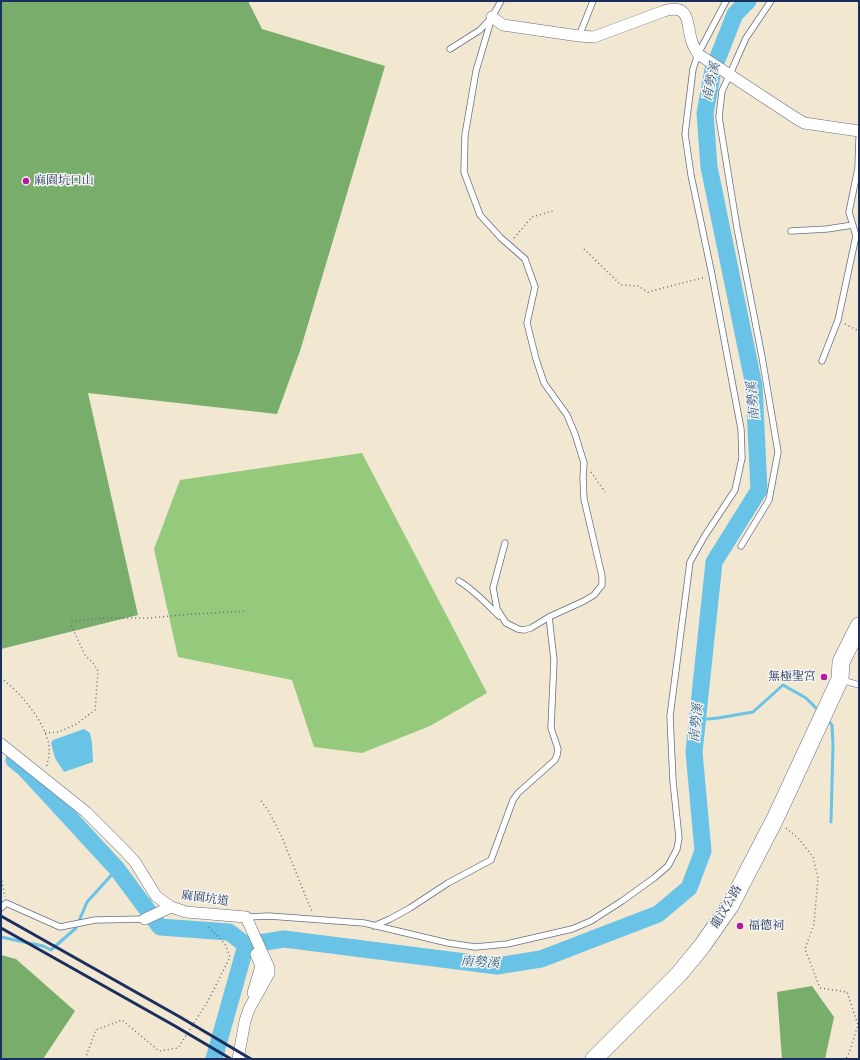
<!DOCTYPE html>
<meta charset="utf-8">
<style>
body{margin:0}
#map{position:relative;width:860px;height:1060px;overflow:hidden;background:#f2e7d1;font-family:Cardo,serif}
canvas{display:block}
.frame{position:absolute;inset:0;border:2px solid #1b2f5e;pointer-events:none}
</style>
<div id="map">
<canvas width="860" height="1060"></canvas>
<div class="frame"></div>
</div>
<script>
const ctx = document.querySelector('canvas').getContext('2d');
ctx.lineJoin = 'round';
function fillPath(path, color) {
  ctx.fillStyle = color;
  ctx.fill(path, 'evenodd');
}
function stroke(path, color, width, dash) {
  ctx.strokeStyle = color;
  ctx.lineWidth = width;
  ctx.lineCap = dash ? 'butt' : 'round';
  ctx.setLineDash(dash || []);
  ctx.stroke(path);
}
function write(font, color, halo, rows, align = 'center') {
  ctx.font = font + ' Cardo,"Noto Serif TC",serif';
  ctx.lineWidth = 3;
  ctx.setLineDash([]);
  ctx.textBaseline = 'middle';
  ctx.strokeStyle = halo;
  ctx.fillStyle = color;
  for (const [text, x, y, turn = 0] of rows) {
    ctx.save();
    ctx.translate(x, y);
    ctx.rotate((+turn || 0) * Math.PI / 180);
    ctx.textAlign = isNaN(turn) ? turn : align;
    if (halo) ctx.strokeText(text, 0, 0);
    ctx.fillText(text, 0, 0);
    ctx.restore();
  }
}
fillPath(new Path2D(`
 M362,453L487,693L430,726L362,753L314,747L292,680L178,657L154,549L180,480Z`), '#95c97b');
fillPath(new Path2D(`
 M1,1H248L262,29L385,66L300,351L277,414L88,393L138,615L1,649Z
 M1,955L16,959L75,1011L43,1059H1Z
 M812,986L834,1017L825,1059H782L777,992Z`), '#78ad6b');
fillPath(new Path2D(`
 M84,729L90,733L92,743L93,762L64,772L55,758L51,743L53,740Z`), '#69c3e7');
stroke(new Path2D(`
 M697,720L718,718L753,712L783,685L806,698L819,711
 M827,720L832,725L833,745L831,822
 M1,937L43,946L51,950L76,928L87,902L117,869`), '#69c3e7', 3);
stroke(new Path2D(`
 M14,760L24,768L117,869L160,927L229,932L246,945
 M214,1059L246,945L284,939L497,966L541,959L658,914L689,888L703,851L694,752L714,562L759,490L754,386L709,167L705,113L713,70L735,14L748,1`), '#69c3e7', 17);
const lane = new Path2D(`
 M492,17L476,71L465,135L464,172L480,215L501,238L525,259L535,287L527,323L536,359L544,383L567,415L575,434L584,463L583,478L584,499L602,576V585L594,595L584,601L549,617L531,628L524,630L518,629L506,623L497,609L493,588L505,543
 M579,36L593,1
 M450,49L480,30L492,17L501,1
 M791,231L827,229L853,225
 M822,361L838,320L856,236L849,212L858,168L859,138
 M741,546L769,500L778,452L762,357L737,228L719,117L722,91L730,74L746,38L771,1
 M459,581C475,591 486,603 499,616
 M842,680L859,685
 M1,908L6,903L60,927L95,920L145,919
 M246,917L269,916L364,923L448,943L475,947L507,944L572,929L591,921L622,901L654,878L668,866L677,849L679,838L673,781L670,716L690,562L704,537L735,490L742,458L741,429L712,275L691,175L685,134L693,69L698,54L726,1
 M374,926L390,919L410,908L448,883L491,860L513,800L518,793L555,760L557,755L558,749L551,728L554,660L549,617`);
const street = new Path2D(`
 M492,17L503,25L579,36L594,37L664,11C692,3 686,25 692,42C693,46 696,50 698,54L794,117L804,123L859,131
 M1,744L86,812L123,849L135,862L156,896L171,907L186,912L246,917L269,968V973L249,1009L245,1021L238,1059
 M145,919L171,907
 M253,993L261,966L256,954`);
const primary = new Path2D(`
 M594,1059L679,974L702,946L730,906L775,819L840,679L841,662L859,626`);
stroke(lane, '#666f86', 7);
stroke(street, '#666f86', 12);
stroke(primary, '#666f86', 18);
stroke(new Path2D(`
 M514,238L532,217L553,211
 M584,249L621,285L638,286L648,292L706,277
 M845,324L859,331
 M591,472L605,492
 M1,678C20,692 46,723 49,746C50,754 48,761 46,768
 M45,733L58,732L75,725L95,710L98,671L94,664L85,655L71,625L72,622L103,618H148L193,614L247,611
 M261,801L268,810L281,835L312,912
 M786,828L799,839L813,857L818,878L814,924L805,949L820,988L847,992L858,1025L849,1053L846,1059
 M1,877L5,897
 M85,1059L96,1030L122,1020L159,1051L178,1048L208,1001L230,957L225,944L207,925`), '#666f86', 1.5, [1, 3]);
stroke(lane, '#fff', 5.5);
stroke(street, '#fff', 11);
stroke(primary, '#fff', 17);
stroke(new Path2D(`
 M1,916L180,1017L251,1059
 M1,928L175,1026L231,1059`), '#1b2f5e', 3);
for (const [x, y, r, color] of [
 [26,181,4,"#b5179e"],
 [824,677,4,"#b5179e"],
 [740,926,4,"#b5179e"]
]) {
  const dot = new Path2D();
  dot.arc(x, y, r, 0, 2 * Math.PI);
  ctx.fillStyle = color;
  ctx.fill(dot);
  stroke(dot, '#f6f6f2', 1.5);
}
write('12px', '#1b2f5e', '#f6f6f2', [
 ["麻園坑口山",34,181],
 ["無極聖宮",816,677,"right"],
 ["福德祠",748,926]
], 'left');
write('12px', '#1b2f5e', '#f6f6f2', [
 ["麻園坑道",205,899,8],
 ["龍汶公路",727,907,-59]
]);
write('italic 13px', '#325b87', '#f6f6f2', [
 ["南勢溪",712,82,-77],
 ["南勢溪",754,401,-95],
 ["南勢溪",697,723,-84],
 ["南勢溪",480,963,4]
]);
</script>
